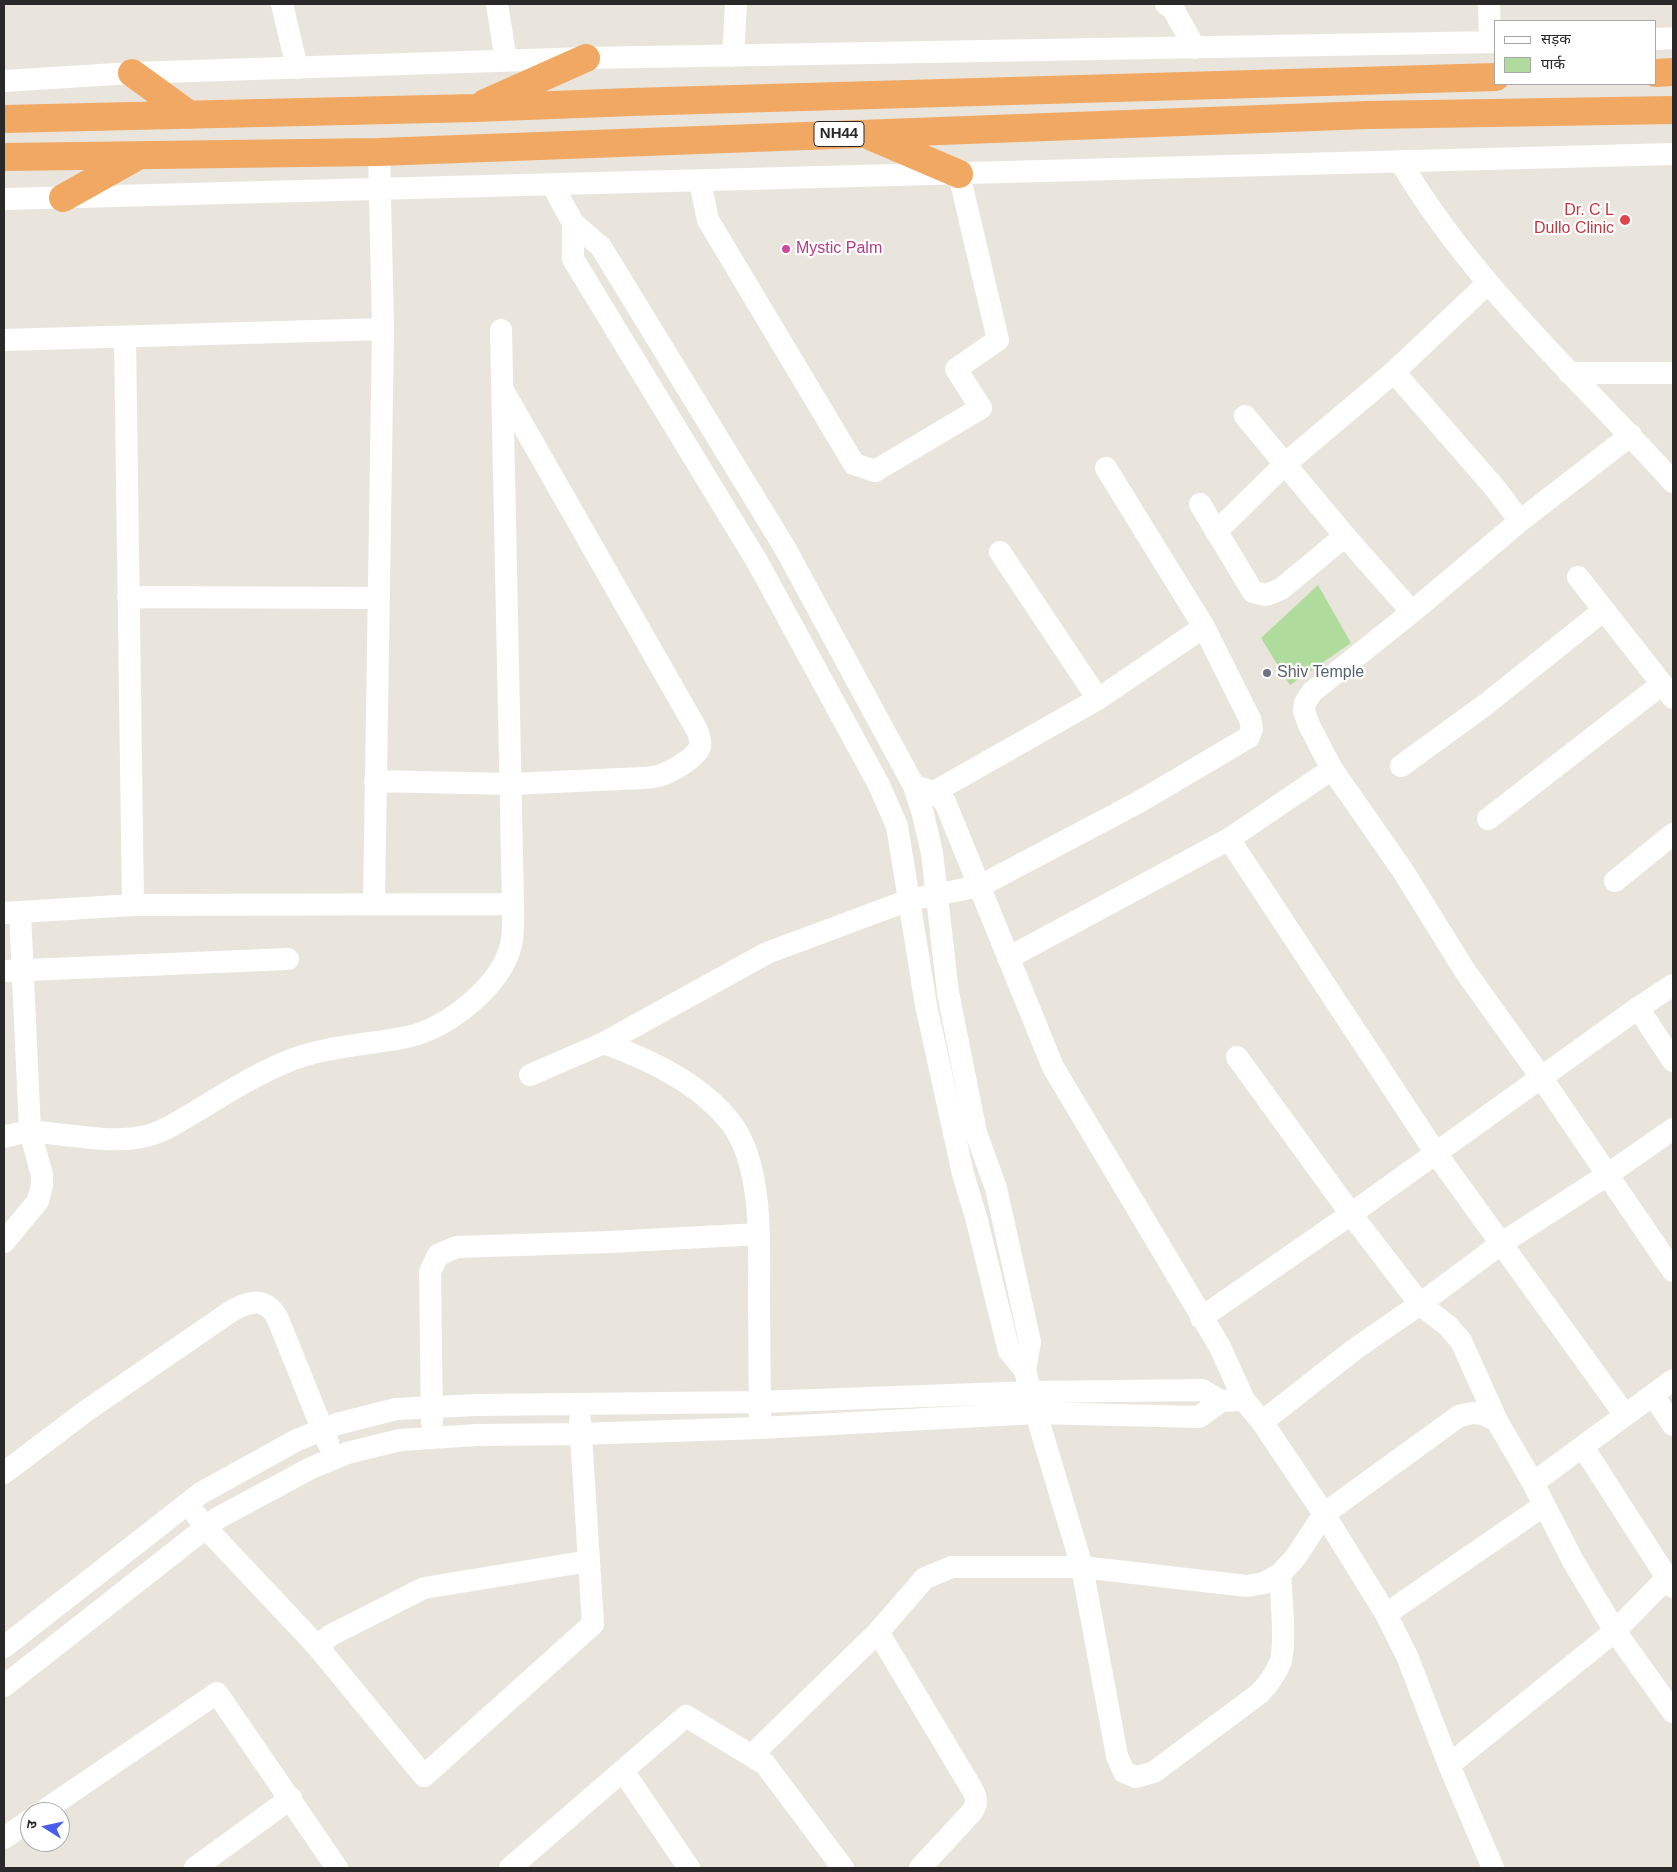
<!DOCTYPE html>
<meta charset="utf-8">
<style>
body{margin:0}
#map{position:relative;width:1677px;height:1872px;overflow:hidden;background:#eae5dc;font-family:Helvetica,"Noto Sans Devanagari",sans-serif}
canvas{display:block}
.frame{position:absolute;inset:0;border:5px solid #292929;pointer-events:none}
.legend{position:absolute;left:1494px;top:20px;width:162px;height:65px;box-sizing:border-box;background:#fff;border:1px solid #a9a9a9;margin:0;padding:6px 9px;list-style:none;font-size:15px;color:#292929}
.legend li{display:flex;align-items:center;gap:10px;height:25px}
.legend b{width:25px;border:1px solid #a9a9a9}
.north{position:absolute;left:20px;top:1802px;width:50px;height:50px;box-sizing:border-box;background:#fff;border:1px solid #a9a9a9;border-radius:50%;rotate:280deg;font-size:14px;font-weight:700;line-height:20px;text-align:center;color:#292929}
.north::after{content:'';display:block;margin:auto;width:18px;height:22px;background:#4a5eea;clip-path:polygon(50% 0,100% 100%,50% 72%,0 100%)}
</style>
<div id="map">
<canvas width="1677" height="1872"></canvas>
<div class="frame"></div>
<ul class="legend">
<li><b style="height:6px;background:#fff"></b>सड़क</li>
<li><b style="height:14px;background:#afdc9d"></b>पार्क</li>
</ul>
<div class="north">उ</div>
</div>
<script>
const ctx = document.querySelector('canvas').getContext('2d');
ctx.lineJoin = 'round';
function fillPath(path, color) {
  ctx.fillStyle = color;
  ctx.fill(path, 'evenodd');
}
function stroke(path, color, width, dash) {
  ctx.strokeStyle = color;
  ctx.lineWidth = width;
  ctx.lineCap = dash ? 'butt' : 'round';
  ctx.setLineDash(dash || []);
  ctx.stroke(path);
}
function write(font, color, halo, rows, align = 'center') {
  ctx.font = font + ' Helvetica,sans-serif';
  ctx.lineWidth = 4.5;
  ctx.setLineDash([]);
  ctx.textBaseline = 'middle';
  ctx.strokeStyle = halo;
  ctx.fillStyle = color;
  for (const [text, x, y, turn = 0] of rows) {
    ctx.save();
    ctx.translate(x, y);
    ctx.rotate((+turn || 0) * Math.PI / 180);
    ctx.textAlign = isNaN(turn) ? turn : align;
    if (halo) ctx.strokeText(text, 0, 0);
    ctx.fillText(text, 0, 0);
    ctx.restore();
  }
}
fillPath(new Path2D(`
 M1318,585L1351,643L1290,685L1261,638Z`), '#afdc9d');
stroke(new Path2D(`
 M282,4L297,68
 M497,4L506,61
 M1166,4L1173,9L1195,48
 M1489,4L1490,42
 M1656,39L1673,38
 M733,56L736,4
 M4,81L132,73L586,58L1496,42
 M1400,161C1472,283 1579,378 1673,482
 M700,182L708,220L854,464L875,471L981,408L956,369L998,340L959,174
 M553,186L573,223L601,247L785,548L914,786L923,814L932,853L948,993L976,1133L996,1188L1030,1342L1025,1370L1036,1413L1082,1567L1117,1756L1124,1772L1136,1777L1154,1772L1260,1693C1269,1683 1277,1673 1281,1660C1286,1640 1281,1596 1280,1574
 M4,199L1673,154
 M573,223V259L758,563L879,785L897,826L926,1005L963,1174L976,1217L1009,1351L1025,1370
 M125,337L133,905
 M4,340L383,329
 M1394,372L1495,488L1520,521
 M1569,373H1673
 M1245,416L1345,536L1412,612
 M1631,435L1520,521L1412,612L1312,692L1305,703L1304,711L1309,725L1332,769L1403,871L1465,971L1541,1077L1673,1271
 M1200,504L1253,592L1266,595L1281,589L1345,536
 M1216,532L1285,464L1394,372L1487,284
 M1000,552L1098,699
 M1578,577L1673,698
 M128,597L379,598
 M1401,766L1485,705L1604,610
 M375,781L511,784L642,778C647,778 653,777 658,776C669,773 697,758 700,746C701,740 699,735 697,730L504,392
 M914,786L934,792L945,802L1053,1067L1220,1347L1244,1400L1262,1422L1324,1514L1386,1614L1407,1656L1449,1765L1493,1868
 M934,792L1098,699L1204,627
 M1488,819L1662,684
 M1229,839L1435,1152L1625,1415
 M1615,881L1673,834
 M374,904L383,329L379,152
 M4,913L133,905L513,904
 M1008,958L1229,839L1332,769
 M4,971L288,959
 M1638,1008L1673,1061
 M604,1043C650,1060 700,1083 731,1123C764,1166 759,1247 759,1300C759,1339 760,1378 760,1417
 M1237,1057L1351,1214L1407,1287L1420,1304L1448,1326L1461,1341L1497,1421
 M530,1075L604,1043L767,953L909,900L980,886L1139,802L1249,737L1252,729L1250,719L1204,627L1106,468
 M4,1137C12,1135 21,1132 30,1132C38,1131 48,1133 56,1134C85,1137 117,1143 146,1136C166,1131 183,1119 200,1109C228,1092 255,1075 286,1062C324,1046 367,1045 407,1037C448,1028 501,986 511,945C514,932 513,918 513,904L501,330
 M4,1242L38,1201L42,1185V1175L30,1131L20,913
 M1201,1318L1351,1214L1638,1008L1673,985
 M1653,1395L1673,1425
 M432,1422L430,1272L438,1255L457,1247L610,1242L759,1234
 M1262,1422L1355,1349L1420,1304L1502,1243L1607,1175L1673,1129
 M1583,1447L1673,1587
 M4,1473L86,1411L233,1310C251,1301 265,1297 277,1317L328,1443
 M1533,1483L1673,1380
 M197,1516L206,1528L317,1646L424,1776L593,1624L580,1420
 M1386,1614L1543,1506
 M878,1632L925,1578L952,1567H1082L1247,1586L1264,1583L1280,1574L1295,1558L1324,1514L1459,1416L1472,1413L1484,1414L1497,1421L1533,1483L1573,1561L1615,1631L1673,1712
 M317,1646L331,1635L424,1588L589,1561
 M4,1647L201,1493L297,1440L337,1424L396,1409L476,1405L760,1402L1032,1392L1202,1390L1221,1401L1244,1400
 M4,1686L218,1518L311,1468L347,1453L400,1440L477,1435L581,1434L760,1428L1036,1413L1199,1417L1221,1401
 M752,1755L878,1632L972,1789C977,1798 978,1804 971,1813L920,1868
 M1449,1765L1615,1631L1667,1578
 M623,1771L689,1868
 M42,1812L217,1693L337,1868
 M4,1838L30,1820
 M195,1868L291,1798
 M510,1868L686,1716L765,1764L843,1868`), '#fff', 22);
stroke(new Path2D(`
 M132,73L190,115
 M1656,73L1673,72
 M485,103L586,58
 M4,119L475,108L631,102L1496,77
 M870,136L959,174
 M4,157L379,152L1368,115L1673,110
 M63,198L136,157`), '#f0a862', 28);
for (const [x, y, r, color] of [
 [1625,220,6,"#e0444e"],
 [786,249,5,"#d1479c"],
 [1267,673,5,"#6b7280"]
]) {
  const dot = new Path2D();
  dot.arc(x, y, r, 0, 2 * Math.PI);
  ctx.fillStyle = color;
  ctx.fill(dot);
  stroke(dot, '#fff', 2);
}
for (const [x, y, w] of [
 [839,134,50]
]) {
  const box = new Path2D();
  box.roundRect(x - w / 2, y - 12.5, w, 25, 4);
  ctx.fillStyle = '#fff';
  ctx.fill(box);
  stroke(box, '#292929', 1);
}
write('bold 15px', '#292929', null, [
 ["NH44",839,134]
]);
write('16px', '#be3a42', '#fff', [
 ["Dr. C L",1614,211],
 ["Dullo Clinic",1614,229]
], 'right');
write('16px', '#b23c85', '#fff', [
 ["Mystic Palm",796,249]
], 'left');
write('16px', '#5b616d', '#fff', [
 ["Shiv Temple",1277,673]
], 'left');
</script>
